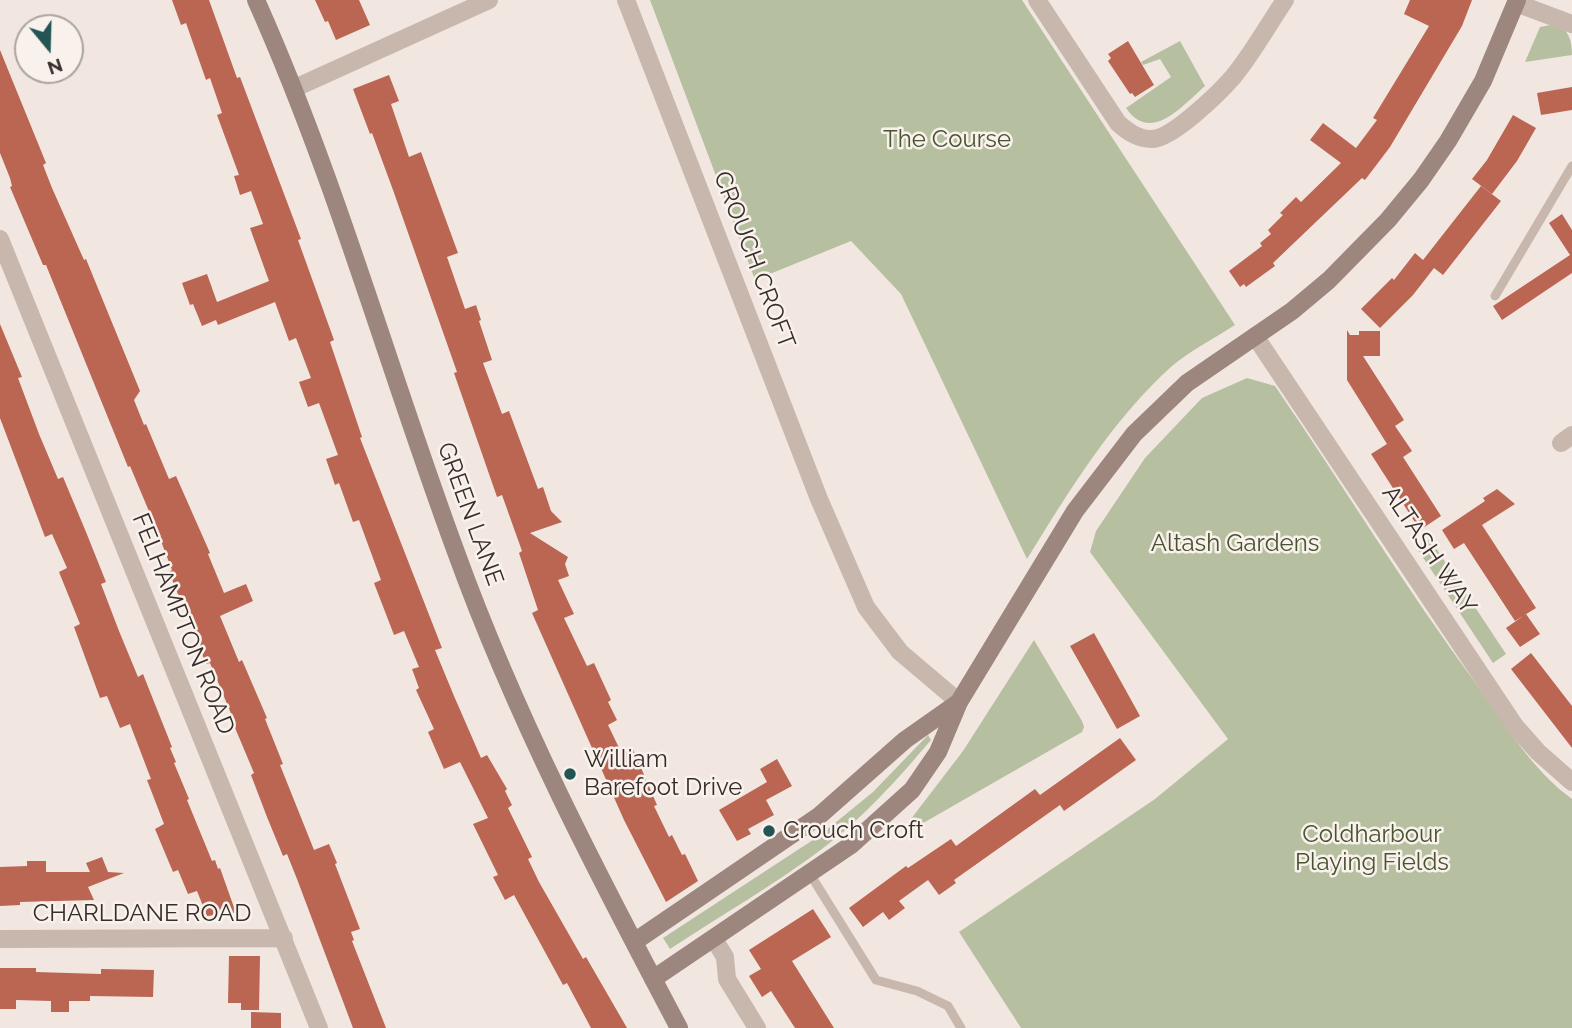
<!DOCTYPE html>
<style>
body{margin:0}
#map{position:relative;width:1572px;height:1028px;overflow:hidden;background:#f1e7e0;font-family:Raleway,sans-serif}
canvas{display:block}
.north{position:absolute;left:14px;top:14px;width:70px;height:70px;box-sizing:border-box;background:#f9f2ec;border:2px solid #aba39e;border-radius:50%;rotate:161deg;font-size:19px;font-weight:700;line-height:28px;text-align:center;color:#372d2a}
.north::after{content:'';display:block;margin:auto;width:24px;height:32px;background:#235555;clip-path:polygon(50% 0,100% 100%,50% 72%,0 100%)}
</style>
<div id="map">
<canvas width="1572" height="1028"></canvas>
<div class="north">N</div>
</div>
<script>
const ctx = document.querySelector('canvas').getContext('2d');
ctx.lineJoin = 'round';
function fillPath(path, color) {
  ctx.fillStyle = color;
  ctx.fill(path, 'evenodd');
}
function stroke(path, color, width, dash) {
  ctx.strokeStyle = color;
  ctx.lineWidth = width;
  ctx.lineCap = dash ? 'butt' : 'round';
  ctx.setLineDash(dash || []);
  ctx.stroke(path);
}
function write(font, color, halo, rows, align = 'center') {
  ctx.font = font + ' Raleway,sans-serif';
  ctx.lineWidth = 5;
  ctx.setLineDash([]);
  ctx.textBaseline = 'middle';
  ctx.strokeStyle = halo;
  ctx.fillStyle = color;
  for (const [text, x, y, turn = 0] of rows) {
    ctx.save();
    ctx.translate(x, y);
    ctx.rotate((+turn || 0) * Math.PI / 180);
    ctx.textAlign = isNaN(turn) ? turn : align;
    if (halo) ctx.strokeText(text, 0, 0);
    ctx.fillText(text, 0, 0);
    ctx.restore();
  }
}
fillPath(new Path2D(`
 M650,0H1022L1235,325C1215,338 1191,350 1172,366C1112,420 1069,491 1027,559L901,294L851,241L755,280Z
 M1556,24C1569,30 1572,41 1572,55L1525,62L1540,27Z
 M1180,41L1205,86C1184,104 1151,145 1126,108L1171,77L1160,59L1143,65L1141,62Z
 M1247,378L1275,386C1343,485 1405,588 1477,685C1505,724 1532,770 1572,799V1028H1021L959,932L1155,799L1228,739L1090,552L1096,531L1145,458L1202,398Z
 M1430,539L1506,654L1493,663L1416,547Z
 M1034,640L1082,721L1084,727L1082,732L911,830L904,828L963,751Z
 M928,735L931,740C898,779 863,818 822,849C774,885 720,916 670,949L663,938L819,836L873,792Z`), '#b7bfa1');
fillPath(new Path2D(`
 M172,0H209L237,78L240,77L301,239L298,240L334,340L330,342L362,437L360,438L442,648L435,650L454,696L481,758L487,755L507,789L505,791L512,805L508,808L532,857L528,859L539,882L583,959L586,957L627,1028H591L567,983L563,985L514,895L505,900L493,877L498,875L473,824L488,818L460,762L444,769L428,732L434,729L416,690L419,688L412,669L419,667L404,631L394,635L374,583L381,580L359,520L353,522L339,483L335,485L326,459L338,455L319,403L308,407L299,382L311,378L296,338L289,341L275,302L218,325L216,320L202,326L193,304L190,305L182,283L207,274L217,302L269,281L250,228L263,224L251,191L240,195L234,176L239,175L217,115L222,113L210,78L206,80L186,23L181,25Z
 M315,0H359L370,25L336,40L328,21L325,22Z
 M1410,0H1472L1462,26L1390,147L1365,180L1362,178L1273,263L1275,266L1246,287L1244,284L1240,287L1229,271L1262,246L1260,243L1271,234L1268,230L1283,215L1280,213L1296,197L1301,202L1341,163L1310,140L1323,123L1356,148L1377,120L1373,118L1429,26L1404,14Z
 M1128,41L1154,85L1135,97L1132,93L1130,94L1108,61L1111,58L1108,54Z
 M0,50L46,163L43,165L52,188L84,260L86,259L140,391L134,400L144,425L146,424L169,479L176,476L210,553L208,554L224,593L246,584L253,601L220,616L239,662L242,660L267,718L265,719L283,764L280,765L314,850L329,844L337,863L335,864L360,929L351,932L354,940L352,941L386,1028H353L297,879L287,854L283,856L267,817L251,775L254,773L233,723H235L210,663L206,664L169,572L172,570L156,528L130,466L128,467L46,265H43L10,187L12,186L10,178L0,153Z
 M389,75L399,101L391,104L409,157L421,152L458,253L447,257L465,309L476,305L481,320L479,321L492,360L483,363L502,414L509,411L538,489L543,487L551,511L562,522L530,533L568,557L565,564L569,576L558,580L574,614L564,618L587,666L594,663L611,700L608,702L617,720L608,725L622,754L633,749L657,805L654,806L669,837L672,835L682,855L685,854L698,881L666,902L624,820L532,613L538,610L519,553L522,551L502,495L497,497L454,373L457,372L393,190L372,133L370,134L353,89Z
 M1572,87V110L1541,115L1537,93Z
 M1513,115L1536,128L1517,161L1492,194L1472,179L1487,160Z
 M1481,186L1501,201L1443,275L1434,268L1413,295L1380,328L1361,309L1392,278L1394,280L1415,253L1423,260Z
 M1562,214L1572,230V273L1502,320L1493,306L1570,255L1549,223Z
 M0,324L22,377L18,378L39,434L58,479L63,477L86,532L106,582L101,584L119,631L138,677L143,674L172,747L170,748L176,762L174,763L189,799L187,800L212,861L215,860L218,869L220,868L236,913L207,916L197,891L188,894L178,870L173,872L155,829L164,824L147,780L151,779L130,724L120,728L107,696L100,698L74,627L80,624L59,572L67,568L52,534L45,537L0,418Z
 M1347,330L1350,335H1359V331H1380V356H1363L1404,420L1395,426L1412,451L1403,457L1441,516L1420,530L1371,454L1387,444L1347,380Z
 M1497,489L1515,504L1482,525L1536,608L1515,621L1464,543L1454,549L1442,530L1485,501L1483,498Z
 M1526,614L1540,634L1520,647L1506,628Z
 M1094,633L1140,716L1117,729L1070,646Z
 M1531,653L1572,706V748L1511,669Z
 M1120,738L1136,760L1064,811L1060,805L954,880L956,883L939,895L928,880L899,901L905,908L889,920L883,912L863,927L849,908L906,866L908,868L951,839L956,846L1035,789L1040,795Z
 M777,759L792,786L766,800L774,815L748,829L751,834L737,841L719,810L767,782L760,769Z
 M102,857L108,872L124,873L88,887L94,900L20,902V905L0,906V867L27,866V861H46V872H90L86,863Z
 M813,909L831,937L792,961L834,1028H795L771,991L762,997L749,976L761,969L749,950Z
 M229,956H260L259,1010H241V1003H228Z
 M0,968H36V972L101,974V969L154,970L153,997L90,996V1001H69V1012H51V1001L16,1000V1009H0Z
 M251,1012L281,1013V1028H251Z`), '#bb6553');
stroke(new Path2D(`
 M1495,296L1572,166
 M810,874L876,980L917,991L948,1006L961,1028`), '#c8b7ac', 9);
stroke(new Path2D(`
 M626,0L819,499L866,607L900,652L959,702
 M1037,0L1118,123C1128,132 1138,139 1152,139C1172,139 1219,93 1233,77C1252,54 1268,25 1285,0
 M1516,3L1572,24
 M295,88L489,0
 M0,239L319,1028
 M1255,336L1515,726L1538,752L1572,782
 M1561,443L1572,435
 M0,939L284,938
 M714,939L725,957L727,979L757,1028`), '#c8b7ac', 18);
stroke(new Path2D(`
 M256,0C336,179 388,368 456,552C516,718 597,873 679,1028
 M634,942L819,816L905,740L959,702
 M653,979L851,845L912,790L938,752L959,702L1075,511L1134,434L1187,383L1292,311L1329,280L1388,220L1421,180L1448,141L1483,81L1517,0`), '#9c867e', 18);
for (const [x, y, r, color] of [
 [570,774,7,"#235555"],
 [769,831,7,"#235555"]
]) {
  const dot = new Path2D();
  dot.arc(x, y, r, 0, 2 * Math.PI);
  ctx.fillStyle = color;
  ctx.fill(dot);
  stroke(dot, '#f9f2ec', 2.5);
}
write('24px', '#495330', '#f9f2ec', [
 ["The Course",947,140],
 ["Altash Gardens",1235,544],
 ["Coldharbour",1372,835],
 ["Playing Fields",1372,863]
]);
write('24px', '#372d2a', '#f9f2ec', [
 ["CROUCH CROFT",754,260,69],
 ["GREEN LANE",470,514,70],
 ["ALTASH WAY",1429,550,56],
 ["FELHAMPTON ROAD",183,624,68],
 ["CHARLDANE ROAD",142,914]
]);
write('24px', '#372d2a', '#f9f2ec', [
 ["William",584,760],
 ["Barefoot Drive",584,788],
 ["Crouch Croft",783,831]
], 'left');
</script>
